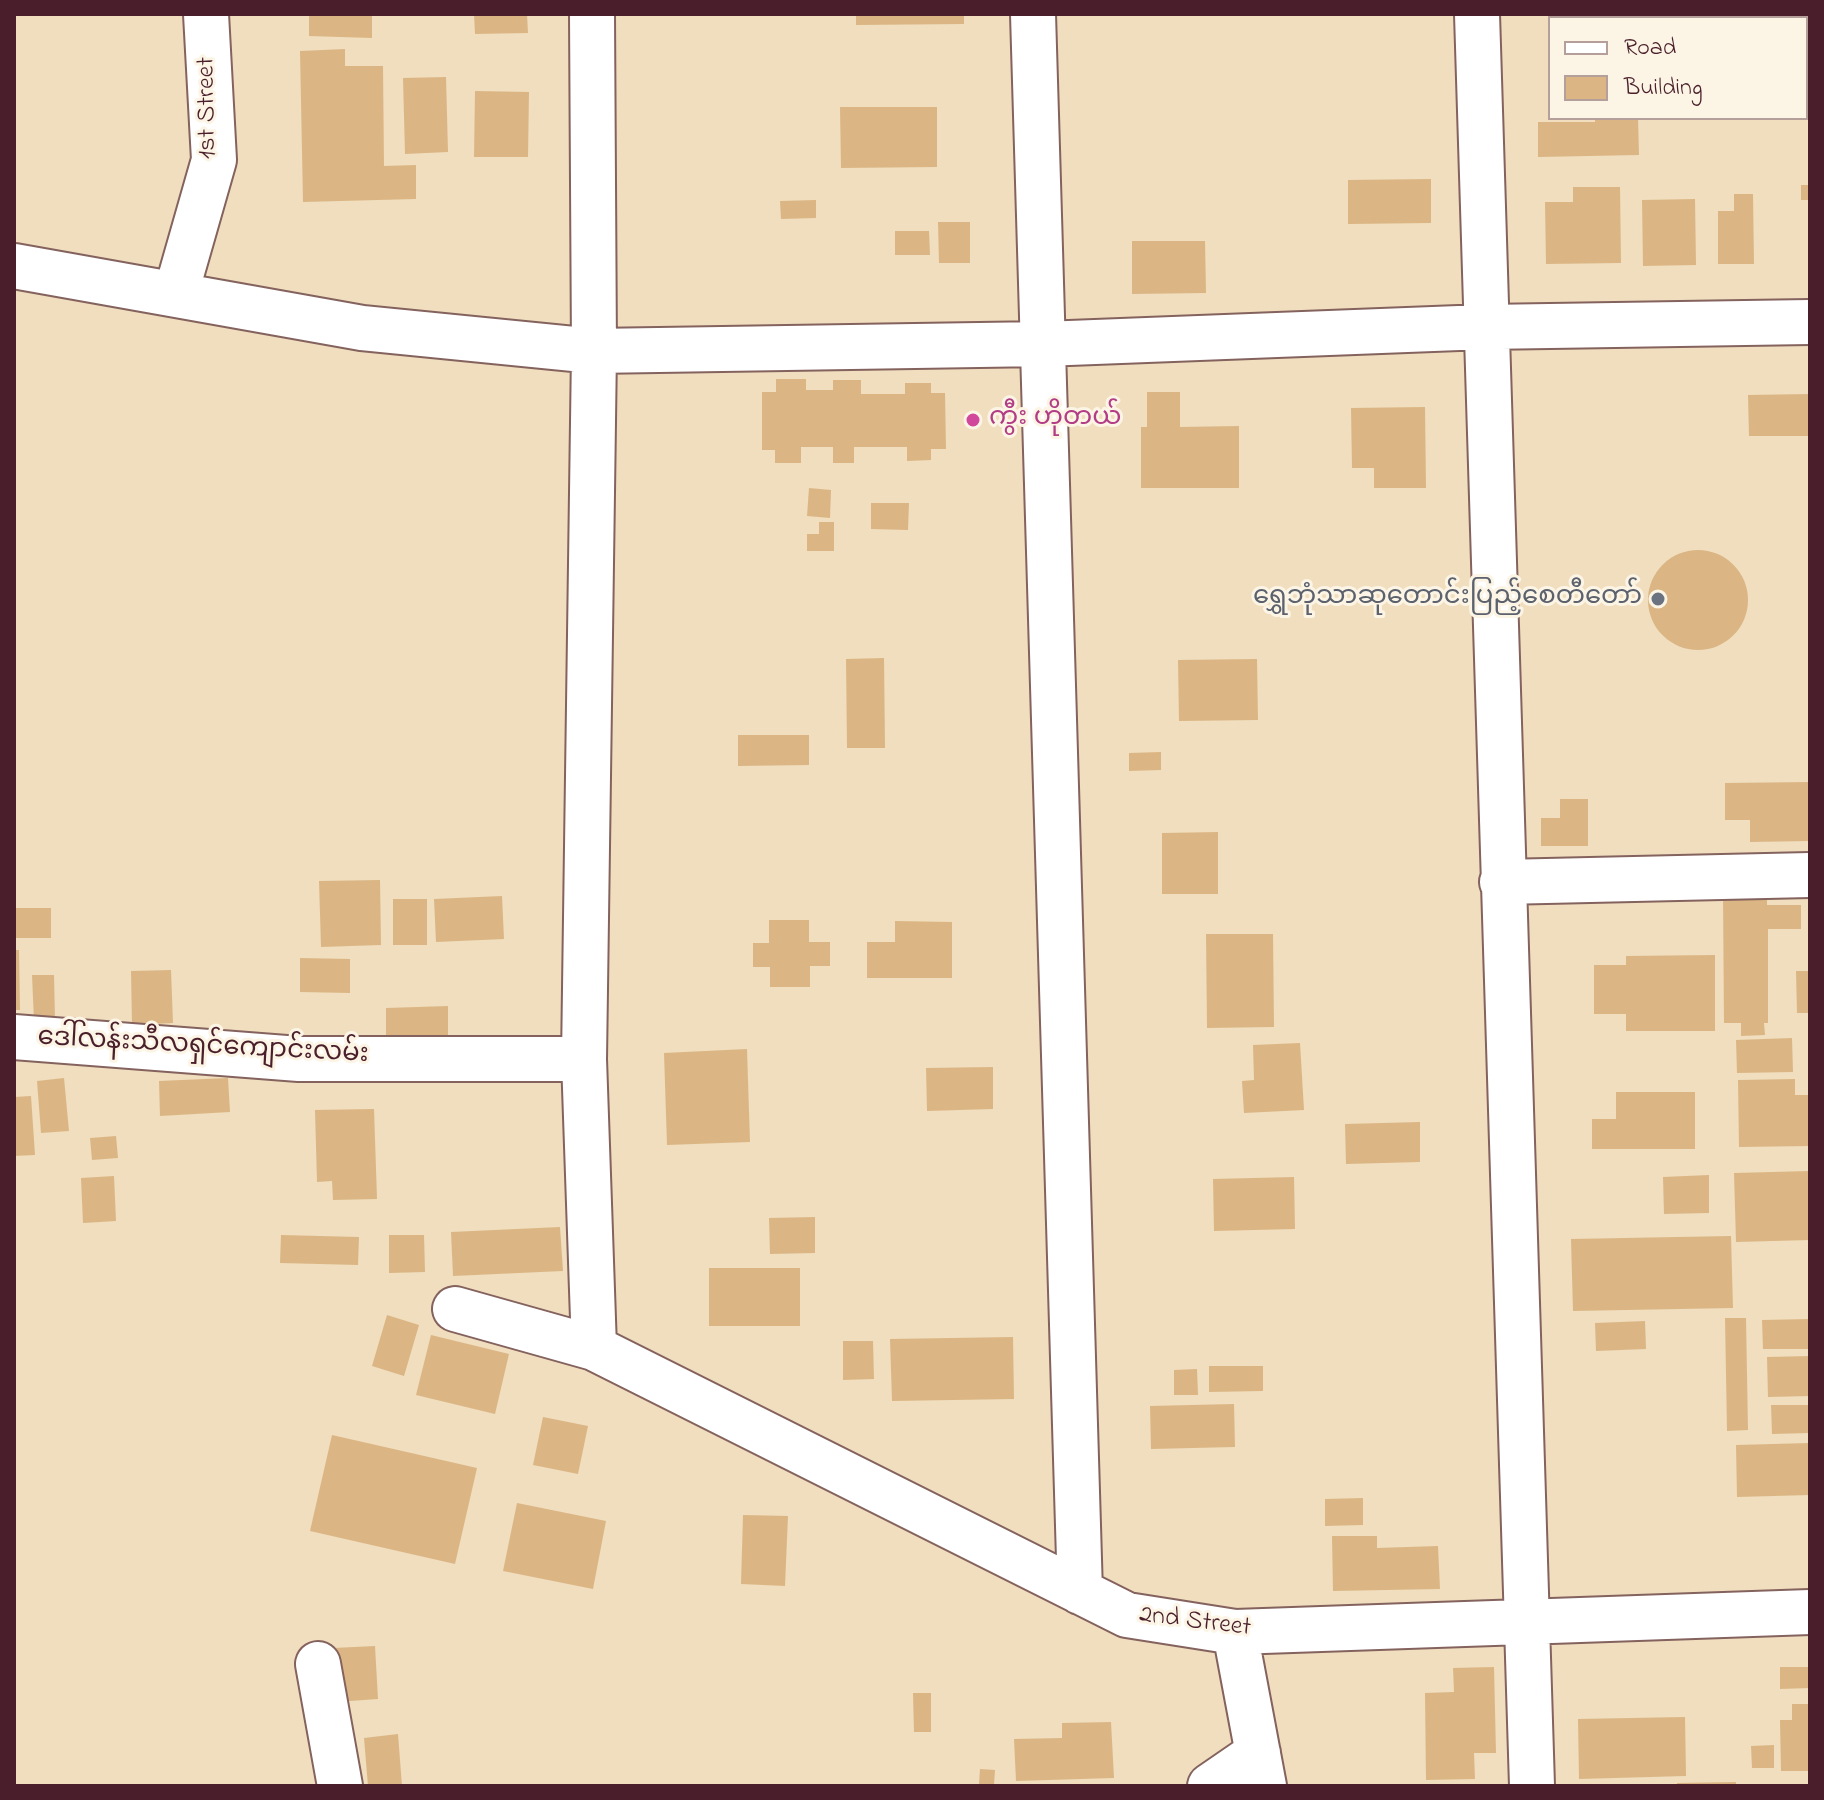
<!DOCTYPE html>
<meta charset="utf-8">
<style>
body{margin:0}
#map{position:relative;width:1824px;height:1800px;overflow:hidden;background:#f0debe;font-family:"Indie Flower",sans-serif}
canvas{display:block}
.frame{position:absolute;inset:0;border:16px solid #4a1f2b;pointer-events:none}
.legend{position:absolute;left:1548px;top:16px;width:260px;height:104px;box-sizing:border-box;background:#fcf5e5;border:2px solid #b59f9b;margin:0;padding:10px 14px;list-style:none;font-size:24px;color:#4a1f2b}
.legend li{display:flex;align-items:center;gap:16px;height:40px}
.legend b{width:40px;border:2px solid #b59f9b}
</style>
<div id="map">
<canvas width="1824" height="1800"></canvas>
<div class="frame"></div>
<ul class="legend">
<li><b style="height:10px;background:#fff"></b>Road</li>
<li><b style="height:22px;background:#dbb684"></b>Building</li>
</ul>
</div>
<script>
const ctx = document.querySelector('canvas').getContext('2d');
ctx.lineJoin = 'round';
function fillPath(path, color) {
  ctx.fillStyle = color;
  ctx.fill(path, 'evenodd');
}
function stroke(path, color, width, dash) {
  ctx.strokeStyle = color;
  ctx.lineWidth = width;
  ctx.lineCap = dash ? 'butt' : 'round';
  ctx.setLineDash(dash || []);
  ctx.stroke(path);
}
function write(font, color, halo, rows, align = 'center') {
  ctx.font = font + ' "Indie Flower","Noto Sans Myanmar",sans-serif';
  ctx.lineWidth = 6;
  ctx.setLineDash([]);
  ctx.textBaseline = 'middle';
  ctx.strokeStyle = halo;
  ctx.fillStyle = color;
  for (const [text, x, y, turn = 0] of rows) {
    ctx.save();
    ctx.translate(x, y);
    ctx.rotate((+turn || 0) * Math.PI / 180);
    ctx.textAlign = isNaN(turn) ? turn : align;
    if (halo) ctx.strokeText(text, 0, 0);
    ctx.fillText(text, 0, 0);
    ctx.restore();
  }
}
fillPath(new Path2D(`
 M309,14H372V38L309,36Z
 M474,14H527L528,33L475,34Z
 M856,14H964V24L856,25Z
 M1617,14H1669V18H1617Z
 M345,49V66H383L384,166L416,165V199L303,202L300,51Z
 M446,77L448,152L405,154L403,78Z
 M475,91L529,92L528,157H474Z
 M840,107H937V167L841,168Z
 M1595,118H1638L1639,155L1538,157V122H1595Z
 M1431,179V223L1348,224V180Z
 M1801,185H1810V200H1801Z
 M1573,187H1620L1621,263L1546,264L1545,202H1573Z
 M1734,194H1753L1754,264H1718V211H1734Z
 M1695,199L1696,265L1643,266L1642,200Z
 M816,200V218L781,219L780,201Z
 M938,222H970V263H939Z
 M895,231H929L930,255H895Z
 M1132,241H1205L1206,293L1132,294Z
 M776,379H806V390H833V380H861V394H905V383H931V393H945L946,449H931V460L907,461V447H854V463H833V447H801V463H775V450H762V392H776Z
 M1147,392H1180V427L1239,426V488H1141V427H1147Z
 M1810,394V436H1749L1748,395Z
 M1425,407L1426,488H1374V468H1352L1351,408Z
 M809,488L831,490L830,518L807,516Z
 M871,503H909L908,530L871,529Z
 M819,522H834V551H807V534H819Z
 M1648 600a50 50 0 1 1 100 0a50 50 0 1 1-100 0Z
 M884,658L885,748H847L846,659Z
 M1257,659L1258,720L1179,721L1178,660Z
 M738,735H809V765L738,766Z
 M1161,752V770L1129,771V753Z
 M1810,782V841L1750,842V820H1725V783Z
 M1560,799H1588V846H1541V818H1560Z
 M1218,832V894H1162V833Z
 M380,880L381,945L321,947L319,881Z
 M1723,895H1767V905H1801V929H1768V1023H1764L1765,1035L1741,1036V1023H1724Z
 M502,896L504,939L436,942L434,899Z
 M393,899H427V945H393Z
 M14,908H51V938H14Z
 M769,920H809V942H830V966H810V987H770V967H753V943H769Z
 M895,921L952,922V978H867V942H895Z
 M1206,934H1273L1274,1027L1207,1028Z
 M14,950H19L20,1010H14Z
 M1715,955V1031H1626V1014H1594V965H1626V956Z
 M300,958L350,959V993L300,992Z
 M171,970L173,1023L132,1025L131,971Z
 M1796,971H1810V1013H1797Z
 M32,975H54L55,1020L34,1021Z
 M448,1006V1040H386V1008Z
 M1792,1038L1793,1072L1737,1073L1736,1040Z
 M1300,1043L1304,1110L1244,1113L1242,1081L1254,1080L1253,1045Z
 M747,1049L750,1142L667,1145L664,1053Z
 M993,1067V1109L927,1111L926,1068Z
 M64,1078L69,1131L41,1133L37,1081Z
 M228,1078L230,1112L160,1116L159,1081Z
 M1795,1079V1095H1810V1146L1739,1147L1738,1080Z
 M1616,1092H1695V1149H1592V1119H1616Z
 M31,1096L35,1155L14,1156V1097Z
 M374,1109L377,1199L333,1200L332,1181L317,1182L315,1110Z
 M1420,1122V1162L1346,1164L1345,1124Z
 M116,1136L118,1158L92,1160L90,1138Z
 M1810,1171V1240L1736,1242L1734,1173Z
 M1709,1175V1213L1664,1214L1663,1177Z
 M114,1176L116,1221L83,1223L81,1178Z
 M1294,1177L1295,1229L1214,1231L1213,1179Z
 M815,1217V1253L770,1254L769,1218Z
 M560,1227L563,1271L453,1276L451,1232Z
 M281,1235L359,1237L358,1265L280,1263Z
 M389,1235H424L425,1272L389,1273Z
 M1731,1236L1733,1308L1573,1311L1571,1239Z
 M709,1268H800V1326H709Z
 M387,1315L419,1325L404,1376L372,1366Z
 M1725,1318H1746L1748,1430L1727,1431Z
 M1810,1319V1349H1763L1762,1320Z
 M1645,1321L1646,1349L1596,1351L1595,1323Z
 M431,1335L509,1354L495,1414L416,1395Z
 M1013,1337L1014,1399L892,1401L890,1339Z
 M843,1341H873L874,1379L843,1380Z
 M1810,1356V1396L1768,1397L1767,1357Z
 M1209,1366H1263V1391L1209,1392Z
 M1197,1369L1198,1395H1174V1370Z
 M1234,1404L1235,1447L1151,1449L1150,1406Z
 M1771,1405H1810V1433L1772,1434Z
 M543,1417L588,1426L578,1474L533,1465Z
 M332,1435L477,1468L455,1564L310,1531Z
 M1810,1443V1495L1737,1497L1736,1445Z
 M1363,1498V1525L1325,1526V1499Z
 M517,1503L606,1521L593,1589L503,1571Z
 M743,1515L788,1516L785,1586L741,1584Z
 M1332,1536H1377V1548L1438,1546L1440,1589L1333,1591Z
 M375,1646L378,1699L336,1702L333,1648Z
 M1494,1667L1496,1753H1474L1475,1779L1426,1780L1425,1693L1454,1692L1453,1668Z
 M1780,1667H1810V1688L1780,1689Z
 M913,1693H931V1732H914Z
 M1792,1704H1810V1771H1781L1780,1720H1792Z
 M1685,1717L1686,1776L1579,1779L1578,1719Z
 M1111,1722L1114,1778L1016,1781L1014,1739L1062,1738V1723Z
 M398,1734L402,1786H368L364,1738Z
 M1774,1745V1768H1752L1751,1746Z
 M980,1769L995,1770L994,1785L979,1784Z
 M1736,1782V1786H1677V1783Z`), '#dbb684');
const minor = new Path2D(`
 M592,14L594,351L584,1059L594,1348
 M1033,14L1080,1592
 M1477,14L1532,1786
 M14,266L362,328L594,351L1043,344L1485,327L1810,322
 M176,293L214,160L206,14
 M1502,882L1810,875
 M14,1037L299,1059H584
 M455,1309L594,1348L1127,1615L1235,1632L1810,1612
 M1235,1632L1264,1786
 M318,1664L340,1786
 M1210,1786L1258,1753`);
stroke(minor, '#84625e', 48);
stroke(minor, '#fff', 44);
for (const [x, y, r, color] of [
 [973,420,8,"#d1479c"],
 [1658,599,8,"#6b7280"]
]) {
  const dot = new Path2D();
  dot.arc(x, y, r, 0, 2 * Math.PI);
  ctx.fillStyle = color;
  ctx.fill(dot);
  stroke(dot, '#fcf5e5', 3);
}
write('26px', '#4a1f2b', '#fcf5e5', [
 ["1st Street",209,108,-91],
 ["ဒေါ်လန်းသီလရှင်ကျောင်းလမ်း",203,1048,3],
 ["2nd Street",1195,1623,7]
]);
write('26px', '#b23c85', '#fcf5e5', [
 ["ကွီး ဟိုတယ်",989,420]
], 'left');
write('26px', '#5b616d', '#fcf5e5', [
 ["ရွှေဘုံသာဆုတောင်းပြည့်စေတီတော်",1642,599]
], 'right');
</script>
